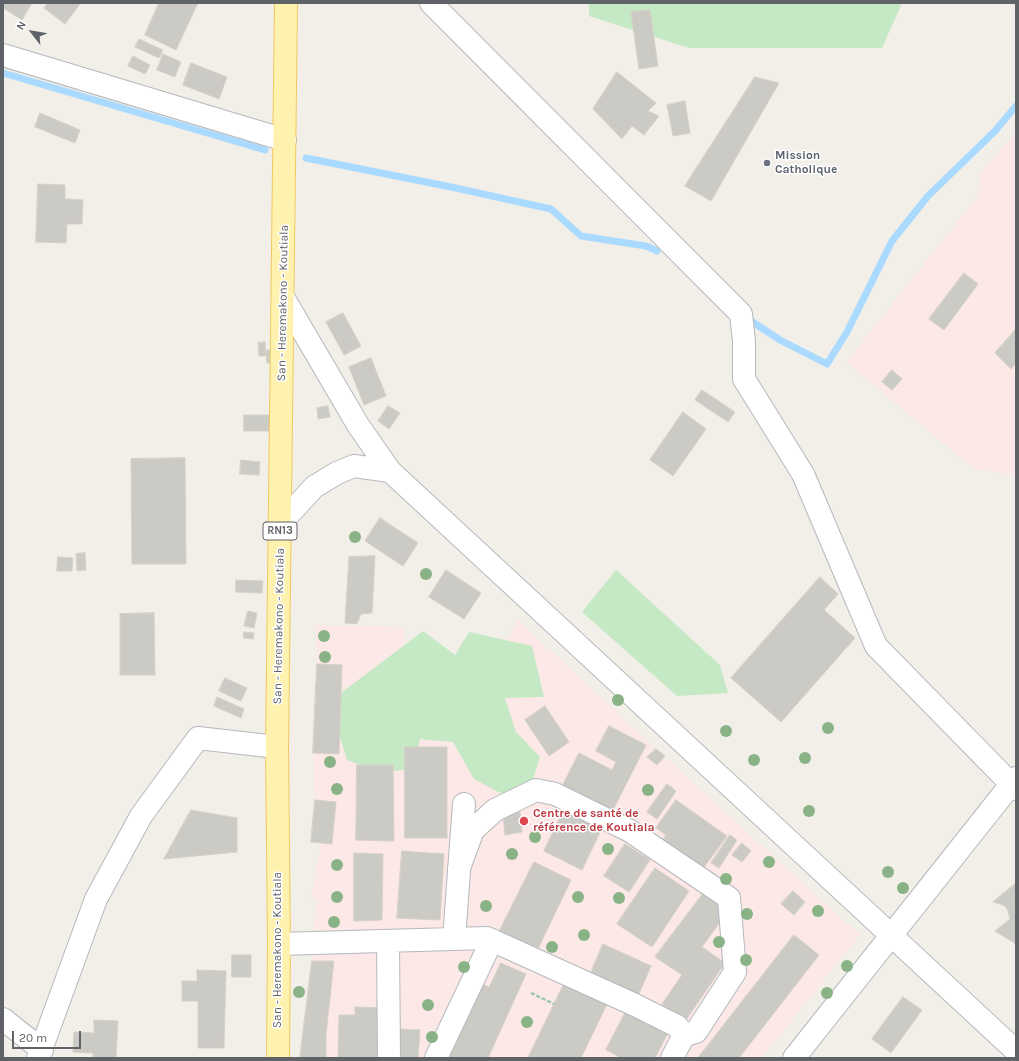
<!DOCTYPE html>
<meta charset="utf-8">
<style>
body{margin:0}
#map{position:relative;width:1019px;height:1061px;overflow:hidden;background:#f1efe8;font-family:Karla,sans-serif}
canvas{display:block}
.frame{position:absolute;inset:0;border:4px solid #5f6368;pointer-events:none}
.north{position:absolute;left:12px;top:12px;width:40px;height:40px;-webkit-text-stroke:3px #fff;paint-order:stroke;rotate:301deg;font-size:11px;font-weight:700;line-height:16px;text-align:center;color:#5f6368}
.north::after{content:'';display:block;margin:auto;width:14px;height:18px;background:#5f6368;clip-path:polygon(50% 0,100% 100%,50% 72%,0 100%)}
.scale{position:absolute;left:12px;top:1031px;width:69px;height:18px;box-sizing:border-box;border:2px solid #5f6368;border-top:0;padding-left:5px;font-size:12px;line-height:14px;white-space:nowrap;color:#5f6368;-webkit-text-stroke:3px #fff;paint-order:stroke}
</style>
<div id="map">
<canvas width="1019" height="1061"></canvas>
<div class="frame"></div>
<div class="north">N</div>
<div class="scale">20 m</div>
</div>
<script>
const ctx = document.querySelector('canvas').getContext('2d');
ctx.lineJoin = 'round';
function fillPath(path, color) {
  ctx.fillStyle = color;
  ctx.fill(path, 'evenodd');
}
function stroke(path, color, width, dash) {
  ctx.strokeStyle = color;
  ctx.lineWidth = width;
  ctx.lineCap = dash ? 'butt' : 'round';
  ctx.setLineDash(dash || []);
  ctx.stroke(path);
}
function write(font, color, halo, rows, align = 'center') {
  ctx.font = font + ' Karla,sans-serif';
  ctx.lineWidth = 3;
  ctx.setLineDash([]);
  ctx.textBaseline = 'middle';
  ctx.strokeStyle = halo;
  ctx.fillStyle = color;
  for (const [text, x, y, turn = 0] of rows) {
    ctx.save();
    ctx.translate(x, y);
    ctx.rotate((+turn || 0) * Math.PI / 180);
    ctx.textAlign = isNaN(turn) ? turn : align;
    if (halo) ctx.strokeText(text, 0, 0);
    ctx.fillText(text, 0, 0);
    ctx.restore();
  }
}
fillPath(new Path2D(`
 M1016,132V475L974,469L846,362L978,196L980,173Z
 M518,620L656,749L860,935L762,1058H300L312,961L316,899L311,897L321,843L311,842L315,800L313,753L317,664L316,625L405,627L401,658L493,668Z`), '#fce8e6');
fillPath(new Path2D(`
 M589,3H902L882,48H689L589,16Z
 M616,570L720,665L728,693L677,696L582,612Z
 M423,631L455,655L469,632L532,646L544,697L505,698L516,732L540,757L525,806L474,779L453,742L420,739L414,768L382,773L347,760L329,702Z`), '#c5e8c5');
stroke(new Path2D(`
 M3,73L265,150
 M306,158L451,187L551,209L581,236L646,246L657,251
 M745,317L780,340L827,364L847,332L892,241L928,196L995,131L1016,106`), '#aadaff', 7);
const building = new Path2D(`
 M3,3H32L22,20L3,8Z
 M48,3H79L80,4L65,24L44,8Z
 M159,3H198L176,50L145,35Z
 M650,10L658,66L639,69L631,12Z
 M139,39L163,50L159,58L135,47Z
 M163,54L181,62L175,77L157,70Z
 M133,56L150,65L145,74L128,66Z
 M191,63L227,77L219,99L183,85Z
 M617,72L656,103L648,111L659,116L644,135L632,126L622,139L593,109Z
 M755,77L779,83L711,201L685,186Z
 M685,101L690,133L673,136L667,105Z
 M40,113L80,130L75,143L35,127Z
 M38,184L65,185V199L83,200L82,224H67L66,243L36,242Z
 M964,273L978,284L944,330L929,319Z
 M343,313L361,346L344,355L326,322Z
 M1016,329V363L1011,369L995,353Z
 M265,342L266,356H259L258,343Z
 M267,350H273V363H267Z
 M371,358L386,396L364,405L349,367Z
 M892,370L902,379L892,390L882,382Z
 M702,390L735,412L728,422L695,400Z
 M328,406L330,417L318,419L317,408Z
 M388,406L400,413L389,429L378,421Z
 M683,412L706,429L673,476L650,460Z
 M244,415H271L272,431H244Z
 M185,458L186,564H132L131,459Z
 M241,460L260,462L259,475L240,474Z
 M380,518L418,543L403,566L365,541Z
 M85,553L86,570L77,571L76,554Z
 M375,556L372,613L361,614L357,624L345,623L349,557Z
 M58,557L73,558L72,571H57Z
 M446,570L481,593L464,619L429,597Z
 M820,577L838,594L824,610L855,638L781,722L731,678Z
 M236,580L263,581L262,593L236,592Z
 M248,611L257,613L254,628L244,626Z
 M154,613L155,675H120V614Z
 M244,632L254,633L253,639L244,638Z
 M317,664L342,665L339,754L313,753Z
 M225,678L247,688L241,701L219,691Z
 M217,697L244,709L241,718L214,706Z
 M545,706L569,742L549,756L525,720Z
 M609,726L646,745L610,816L560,790L579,753L612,770L616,762L596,751Z
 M405,747H447V838H405Z
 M656,749L665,756L657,765L647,757Z
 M357,765H393L394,841L356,840Z
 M667,784L676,791L657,819L647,812Z
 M315,800L336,802L332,844L311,842Z
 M676,800L727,836L699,874L670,853L674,847L663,839L666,835L656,828Z
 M565,808L603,826L582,870L544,851Z
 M191,810L237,818V852L164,859Z
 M520,812L522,832L505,835L503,814Z
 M730,835L737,840L719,868L711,863Z
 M742,843L751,851L742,862L732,855Z
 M625,844L650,860L629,892L604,876Z
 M402,851L444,854L440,920L397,918Z
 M354,853L383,854L382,920L354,921Z
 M534,862L571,880L535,955L497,936Z
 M655,868L689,891L652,947L617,924Z
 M1016,883V944L995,931L1010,919L1008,911L1005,906L1000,904L993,902Z
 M705,891L719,900L722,919L702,947L725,963L686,1020L662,1004L682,975L655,957Z
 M793,891L805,902L794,915L781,904Z
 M794,935L819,955L739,1058H698Z
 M603,944L651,966L638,996L590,975Z
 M232,955H251V977H232Z
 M312,961H334L326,1034V1058H300Z
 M501,963L526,974L488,1058H443L477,982L489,987Z
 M197,970L226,971L224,1048H198V1001H182V981H197Z
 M565,982L608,1002L581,1058H528Z
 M903,997L922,1010L891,1053L872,1039Z
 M355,1007L385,1008L384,1058H338L339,1015H355Z
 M627,1009L669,1031L655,1058H617L618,1056L606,1050Z
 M94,1020L118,1021L116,1058H93V1053L73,1052L74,1032L94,1033Z
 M398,1029L420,1030L418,1058H397Z`);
fillPath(building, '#cccac5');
stroke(building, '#d6d1c6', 1);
const minor = new Path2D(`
 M431,3L741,314L744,341V379L803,474L876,646L1016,789
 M3,55L285,140
 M283,297L358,425L390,471L1016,1051
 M280,524L314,487L337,473L354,466L390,471
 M459,868L473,830L495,810L536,790L555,794L630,831L729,898L735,972L696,1032L684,1035
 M454,939L464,804
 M388,941L389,1058
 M279,944L487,938L635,1005L677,1026L684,1035L672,1058
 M3,1019L42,1050
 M38,1058L96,899L141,816L198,738L277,747
 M436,1058L492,940
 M794,1058L1016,778`);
const major = new Path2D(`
 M278,1058L279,944L277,747L286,3`);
stroke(minor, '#b5b8bc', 24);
stroke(major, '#f2c960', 24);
stroke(new Path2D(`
 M531,993L554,1004`), '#9cc7a9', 2.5, [4, 2]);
stroke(minor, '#fff', 22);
stroke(major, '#fff2af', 22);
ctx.fillStyle = '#89b387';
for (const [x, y] of [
 [355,537],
 [426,574],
 [324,636],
 [325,657],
 [618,700],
 [828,728],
 [726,731],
 [805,758],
 [754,760],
 [330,762],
 [337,789],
 [648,790],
 [809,811],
 [535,837],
 [608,849],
 [512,854],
 [769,862],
 [337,865],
 [888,872],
 [726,879],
 [903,888],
 [337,897],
 [578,897],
 [619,898],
 [486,906],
 [818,911],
 [747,914],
 [334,922],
 [584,935],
 [719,942],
 [552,947],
 [746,960],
 [847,966],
 [464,967],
 [299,992],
 [827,993],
 [428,1005],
 [527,1022],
 [432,1037]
]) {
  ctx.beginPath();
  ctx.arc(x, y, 6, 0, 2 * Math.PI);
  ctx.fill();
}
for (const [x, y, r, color] of [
 [767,163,4,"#6b7280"],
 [524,821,5,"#e0444e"]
]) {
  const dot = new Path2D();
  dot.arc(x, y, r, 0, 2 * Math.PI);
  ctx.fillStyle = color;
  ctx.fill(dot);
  stroke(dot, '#fff', 1.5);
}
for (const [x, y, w] of [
 [280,531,34]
]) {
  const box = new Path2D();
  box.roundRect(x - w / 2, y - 9, w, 18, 3);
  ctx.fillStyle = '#fff';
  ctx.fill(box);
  stroke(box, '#5f6368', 1);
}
write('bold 11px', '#5f6368', null, [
 ["RN13",280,531]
]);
write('bold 12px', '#5b616d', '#fff', [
 ["Mission",775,156],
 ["Catholique",775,170]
], 'left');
write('12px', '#5f6368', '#fff', [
 ["San - Heremakono - Koutiala",283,303,-89],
 ["San - Heremakono - Koutiala",279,626,-89],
 ["San - Heremakono - Koutiala",278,950,-90]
]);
write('bold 12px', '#be3a42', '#fff', [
 ["Centre de santé de",533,814],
 ["référence de Koutiala",533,828]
], 'left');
</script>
